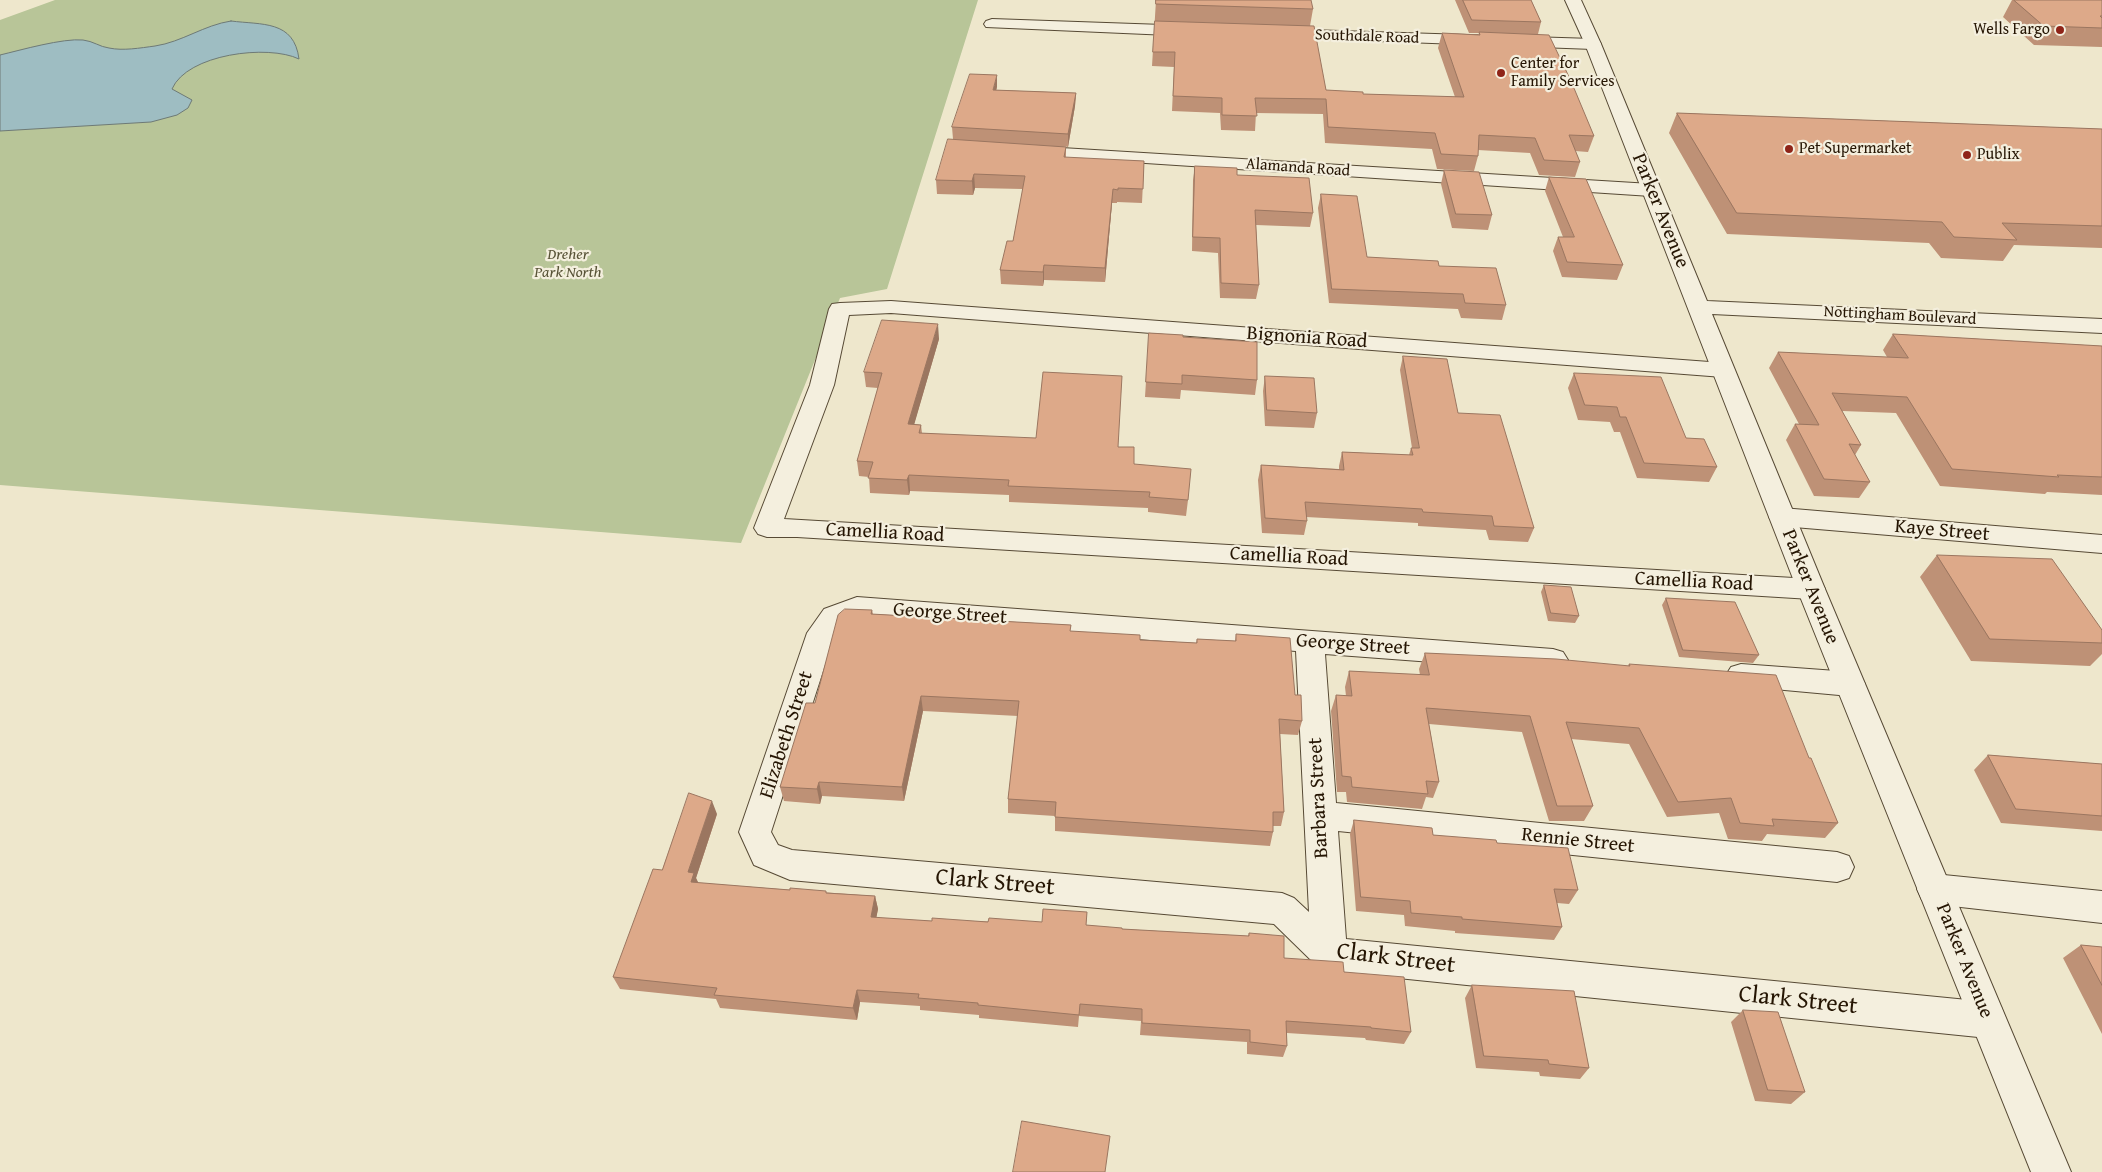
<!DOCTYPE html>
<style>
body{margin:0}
canvas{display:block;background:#eee7cc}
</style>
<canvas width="2102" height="1172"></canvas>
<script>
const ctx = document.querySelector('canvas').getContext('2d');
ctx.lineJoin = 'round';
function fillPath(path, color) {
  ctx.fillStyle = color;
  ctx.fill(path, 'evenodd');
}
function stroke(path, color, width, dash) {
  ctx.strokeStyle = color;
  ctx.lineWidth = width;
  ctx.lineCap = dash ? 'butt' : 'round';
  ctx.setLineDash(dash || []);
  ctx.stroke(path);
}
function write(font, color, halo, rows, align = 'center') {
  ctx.font = font + ' "Gentium Book Plus",serif';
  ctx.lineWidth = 4.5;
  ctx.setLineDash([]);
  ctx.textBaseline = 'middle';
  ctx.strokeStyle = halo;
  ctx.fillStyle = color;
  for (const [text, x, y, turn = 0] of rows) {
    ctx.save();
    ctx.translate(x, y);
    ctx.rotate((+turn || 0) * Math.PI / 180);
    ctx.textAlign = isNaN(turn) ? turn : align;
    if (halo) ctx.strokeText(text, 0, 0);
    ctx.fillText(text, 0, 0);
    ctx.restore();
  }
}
fillPath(new Path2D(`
 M55,0H978L887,289L840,298L741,543L0,485V20Z`), '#b8c598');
const water = new Path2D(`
 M231,21C262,25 294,20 299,59C268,44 187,54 172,89L192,100L188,108L177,115L151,122L0,131V55C21,50 63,38 83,40C93,41 100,47 109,48C123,51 140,48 155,46C182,42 204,25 231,21Z`);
fillPath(water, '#9ebdc2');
stroke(water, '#6e7a76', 1);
const minor = new Path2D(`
 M992,19L1192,26L1198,28L1200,31L1198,34L1192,36L986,27L984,24L986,21Z
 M1277,29L1593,39L1599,41L1601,44L1599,47L1593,49L1271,37L1269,34L1271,31Z
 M1029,146L1651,184L1658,186L1661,190L1658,194L1651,196L1023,155L1020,151L1023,147Z
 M891,301L1723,363L1731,365L1734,370L1731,375L1723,377L891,313L849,315L834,385L784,519L1811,579L1821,582L1825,589L1821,596L1811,599L797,537H767L758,534L754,528L810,385L829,309L832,304L840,303Z
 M1782,508L2102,535V553L1782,526L1773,523L1769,517L1773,511Z
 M857,597L1553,649L1563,652L1568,660L1563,668L1553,671L1325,654L1336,803L1837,852L1849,856L1854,867L1849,878L1837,882L1338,831L1346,939L1988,1002L2001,1007L2006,1020L2001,1033L1988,1038L1329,971L1317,966L1274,924L790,880L754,865L739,832L807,633L824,609ZM859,618L1296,651L1309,912L1294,898L1282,893L792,850L778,845L771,832L834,637L844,623Z
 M1741,664L1850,672L1860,676L1865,684L1860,692L1850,696L1741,686L1731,683L1726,675L1731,667Z
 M1934,874L2102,891V923L1934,904L1922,900L1917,889L1922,878Z`);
const tertiary = new Path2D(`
 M1565,0H1581L1601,44L1707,301L2102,319V333L1712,314L1825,589L2071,1172H2031L1797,589L1585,44Z`);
stroke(minor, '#574a35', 2);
stroke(tertiary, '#574a35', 2);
fillPath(minor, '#f4efde');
fillPath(tertiary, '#f4efde');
fillPath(new Path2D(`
 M1156,0L1313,9L1310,26L1326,90L1363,94L1455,97L1438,48L1442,33L1478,35L1479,33H1469L1455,0H1531L1541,22L1538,34L1594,136L1588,152L1575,151L1580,162L1575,177L1539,175L1530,153L1478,150V156L1474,171L1437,169L1432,149L1325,143L1323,114L1256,113L1255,131L1221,130L1220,113L1172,111L1174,67L1152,66Z
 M2012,0H2102V47L2034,45L2003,17Z
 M997,87L996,90L1076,93L1075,106L1068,147L1063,146L1066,147V158L1144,161L1142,203L1117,202V203H1112L1105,282L1044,280L1043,286L1001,284L1000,270L1013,241L1023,189L975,188L973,195L937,194L936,180L953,139L952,127Z
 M1677,113L2102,129V248L2014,245L2003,261L1941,258L1929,243L1727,234L1669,133Z
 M1195,166L1237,175L1313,213L1310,227L1256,225L1259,285L1256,299L1220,298L1218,253L1192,251L1193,180Z
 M1444,170L1492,215L1488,230L1452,228L1441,184Z
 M1549,177L1623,265L1617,280L1562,277L1553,251L1558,237H1563L1545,191Z
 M1321,194L1367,257L1439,266L1506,305L1502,320L1461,318L1458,309L1329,303L1318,208Z
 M1149,333L1183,337L1257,380L1255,395L1181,390L1180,399L1145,397Z
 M1893,334L2102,346V495L2047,492L2045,494L1940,486L1896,413L1842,411L1861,445L1855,455L1870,482L1859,498L1814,496L1786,440L1795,424H1799L1769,368L1778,352L1887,357L1883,350Z
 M939,339L914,424L921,425L922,433L1118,447L1134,464L1188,500L1186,516L1148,512V508L1009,502V495L910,491L909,495L870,493L869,477L859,476L857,461L878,388L866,387L864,372Z
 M1403,356L1458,413L1534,528L1528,542L1489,540L1486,530L1418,526V523L1306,517L1307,521L1304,535L1262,533L1258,480L1261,465L1339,469V466L1342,452L1409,455L1411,448H1412L1400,370Z
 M1574,373L1686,438L1717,467L1709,482L1637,478L1620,432H1614L1610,422L1578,420L1568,388Z
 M1265,376L1317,413L1314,428L1265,426L1263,391Z
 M1937,555L2102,630V654L2090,666L1971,661L1920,577Z
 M1544,585L1579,616L1575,623L1548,621L1541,592Z
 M1666,598L1759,655L1753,663L1679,657L1662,605Z
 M872,610L873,614L1071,625L1070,631L1140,640L1196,643L1197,639L1235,641L1236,634L1295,695L1302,721L1298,735L1280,734L1284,812L1281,826H1273V832L1270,846L1055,831V816L1008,813V799L1018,716L923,711L904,801L822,796L820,804L784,801L780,787L815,703Z
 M1425,653L1628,666L1629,664L1809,758L1838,823L1825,838L1767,834L1762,841L1728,839L1719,813L1667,817L1629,744L1571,739L1593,806L1584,821H1549L1522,732L1429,724L1439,782L1433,798L1426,797L1422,809L1347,802L1346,792H1337L1331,711L1336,695L1346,696L1345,687L1349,671L1420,675L1419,669Z
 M1988,755L2102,764V831L2001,823L1974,770Z
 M717,814L696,878L698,883L875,896L878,909L876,918L932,921L1042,922L1087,912L1086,925L1122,929L1248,936L1249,933L1284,958L1344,972L1411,1032L1404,1044L1366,1040L1365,1038L1287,1033V1046L1283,1057L1247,1054V1042L1140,1035L1141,1021L1079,1016L1078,1027L979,1018V1015L920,1010V1006L860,1002L857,1020L720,1008L716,999L620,989L613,977L662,870Z
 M1354,820L1433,835L1497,843L1578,890L1569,904L1557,903L1562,927L1554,940L1455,933V931L1405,926L1404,915L1356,911L1350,834Z
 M2081,945L2102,947V1034L2063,958Z
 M1472,985L1589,1068L1580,1079L1540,1076L1539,1072L1476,1068L1465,998Z
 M1743,1010L1805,1092L1791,1104L1755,1101L1731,1022Z`), '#be9176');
fillPath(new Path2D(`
 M997,75V87L993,103V90Z
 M1076,93L1075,106L1068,147V134Z
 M974,174L975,188L973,195L972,181Z
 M1113,189L1112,203L1105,282V268Z
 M1044,265V280L1043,286V272Z
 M938,324L939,339L910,439L908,424Z
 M909,475L910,491L909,495L907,480Z
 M921,696L923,711L904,801L902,787Z
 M819,782L822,796L820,804L817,789Z
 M712,801L717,814L696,878L700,886L691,882L688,872Z
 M875,896L878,909L874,930L871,917Z
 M857,990L860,1002L857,1020L853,1008Z`), '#9b7660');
const building = new Path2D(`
 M1156,0H1311L1313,9L1156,4Z
 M1463,0H1531L1541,22L1472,20Z
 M2014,0H2102V16H2100L2102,18V28L2044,26Z
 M1155,21L1314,26L1326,90L1363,92V94L1464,97L1442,33L1480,35L1479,32L1549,35L1571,81L1594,136L1569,135L1580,162L1544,160L1535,138L1479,135L1478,156L1441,154L1435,133L1328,127L1326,99L1255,98L1257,116L1222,115V98L1173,96L1175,52H1153Z
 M970,74L997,75L993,90L1076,93L1068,134L952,127Z
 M1677,113L2102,129V226L2002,223L2017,240L1954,237L1942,222L1737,213Z
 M948,139L1066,147L1064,157L1144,161L1143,189L1118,188V190L1113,189L1105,268L1044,265L1043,272L1000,270L1007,241H1013L1025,176L974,174L972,181L936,180Z
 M1195,166L1237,168V175L1309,178L1313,213L1255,210L1259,285L1221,283L1220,238L1193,237Z
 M1444,170L1479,172L1492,215L1456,214Z
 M1549,177L1586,179L1623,265L1567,262L1558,237H1574Z
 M1321,194L1357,196L1367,257L1438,261L1439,266L1496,268L1506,305L1465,303L1463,294L1332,289Z
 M882,320L938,324L908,424L921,425L919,433L1036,438L1043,372L1122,376L1118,447H1134V464L1191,469L1188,500L1149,497L1150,492L1008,486L1009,480L909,475L907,480L868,478L873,462L857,461L882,373L864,372Z
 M1149,333L1183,335V337L1257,342V380L1182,375V384L1146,382Z
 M1893,334L2102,346V477L2057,475L2059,477L1952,469L1907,397L1832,393L1861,445L1849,444L1870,482L1824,479L1795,424L1819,425L1778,352L1908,358Z
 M1403,356L1447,359L1458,413L1500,415L1534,528L1494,526L1492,516L1423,512L1422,509L1305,502L1307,521L1265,518L1261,465L1344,470L1342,452L1413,455L1411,448H1419Z
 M1574,373L1661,377L1686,438L1704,439L1717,467L1644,463L1626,417H1620L1617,407L1585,405Z
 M1265,376L1314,378L1317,413L1267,410Z
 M1937,555L2052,559L2102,630V643L1990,639Z
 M1544,585L1571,587L1579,616L1551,613Z
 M1666,598L1735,602L1759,655L1683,650Z
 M845,609L872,610L871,614L1071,625L1070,631L1140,635V640L1197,643V639L1236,641V634L1290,638L1295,695H1301L1302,721L1279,719L1284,812H1273V832L1055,817L1056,802L1008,799L1019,701L921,696L902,787L819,782L817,789L780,787L806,703H815L838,615Z
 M1425,653L1556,659L1630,666L1629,664L1776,675L1809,758H1811L1838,823L1772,819L1774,826L1740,823L1731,798L1678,802L1639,728L1566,722L1593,806H1557L1530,716L1426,708L1439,782L1426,781L1428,794L1352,787L1351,777L1342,776L1336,695L1352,696L1349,671L1429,675Z
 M1988,755L2102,764V816L2016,809Z
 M689,793L712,801L688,872L694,873L691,882L790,890V888L826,891V893L875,896L871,917L932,921V918L988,922L989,918L1042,922L1043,909L1087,912L1086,925L1122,928V929L1249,936V933L1284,936V958L1343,962L1344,972L1404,977L1411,1032L1371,1028V1027L1286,1021L1287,1046L1250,1042V1030L1142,1023V1009L1080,1004L1079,1015L978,1005V1003L918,998L919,994L857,990L853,1008L714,995L717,988L613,977L653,869L662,870Z
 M1354,820L1432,828L1433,835L1496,840L1497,843L1568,848L1578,890L1554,889L1562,927L1462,919V917L1411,913L1410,901L1361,897Z
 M2081,945L2102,947V985Z
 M1472,985L1574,991L1589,1068L1549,1064L1548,1060L1484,1056Z
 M1743,1010L1778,1012L1805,1092L1768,1090Z
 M1022,1121L1110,1136L1105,1172H1013Z`);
fillPath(building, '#dda989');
stroke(building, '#9b7660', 1);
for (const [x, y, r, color] of [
 [2060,30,5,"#8f2418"],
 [1501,73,5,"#8f2418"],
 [1789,149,5,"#8f2418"],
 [1967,155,5,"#8f2418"]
]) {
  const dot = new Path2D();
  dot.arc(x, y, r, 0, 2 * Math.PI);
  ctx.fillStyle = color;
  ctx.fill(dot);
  stroke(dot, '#f4efde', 2);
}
write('16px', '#251503', '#f4efde', [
 ["Wells Fargo",2050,30,"right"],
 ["Center for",1511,64],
 ["Family Services",1511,82],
 ["Pet Supermarket",1799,149],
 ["Publix",1977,155]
], 'left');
write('16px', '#251503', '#f4efde', [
 ["Southdale Road",1367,37,2],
 ["Alamanda Road",1298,168,4],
 ["Nottingham Boulevard",1900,316,3]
]);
write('italic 16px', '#585337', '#f4efde', [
 ["Dreher",568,255],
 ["Park North",568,273]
]);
write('20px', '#251503', '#f4efde', [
 ["Parker Avenue",1660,211,68],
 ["Bignonia Road",1307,338,4],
 ["Kaye Street",1942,531,5],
 ["Camellia Road",885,533,3],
 ["Camellia Road",1289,557,3],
 ["Camellia Road",1694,582,3],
 ["Parker Avenue",1810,587,68],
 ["George Street",950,614,4],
 ["George Street",1353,645,4],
 ["Elizabeth Street",787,735,-72],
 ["Barbara Street",1319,798,-93],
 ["Rennie Street",1578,841,6],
 ["Parker Avenue",1964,961,68]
]);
write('24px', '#251503', '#f4efde', [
 ["Clark Street",995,883,5],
 ["Clark Street",1396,959,7],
 ["Clark Street",1798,1001,6]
]);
</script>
